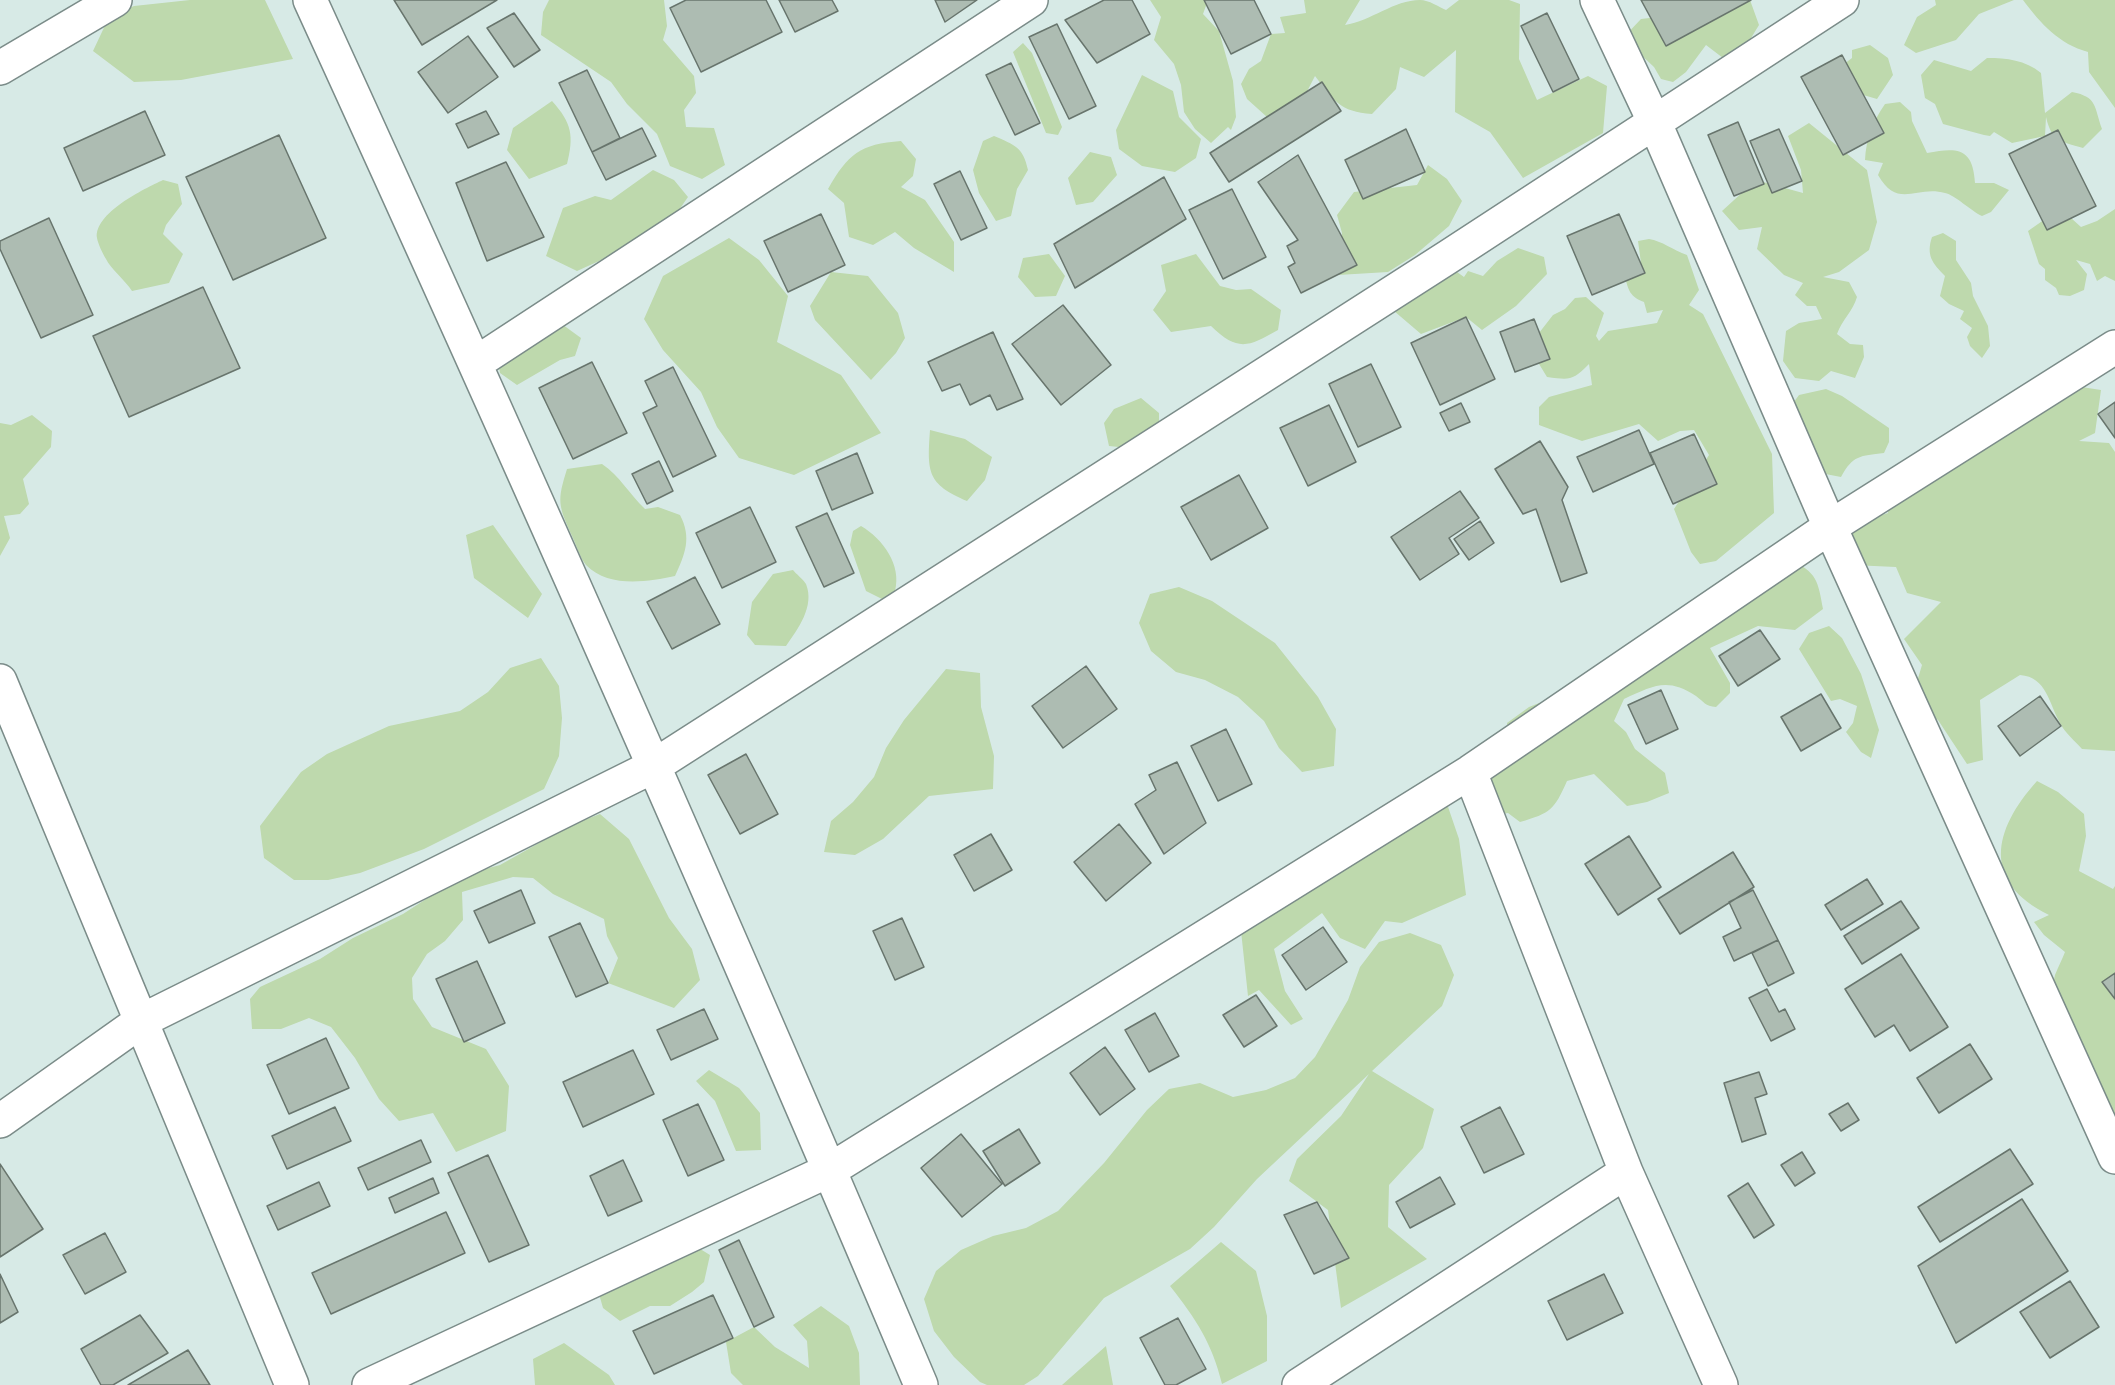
<!DOCTYPE html>
<style>
body{margin:0}
canvas{display:block;background:#d7eae6}
</style>
<canvas width="2115" height="1385"></canvas>
<script>
const ctx = document.querySelector('canvas').getContext('2d');
ctx.lineJoin = 'round';
function fillPath(path, color) {
  ctx.fillStyle = color;
  ctx.fill(path, 'evenodd');
}
function stroke(path, color, width, dash) {
  ctx.strokeStyle = color;
  ctx.lineWidth = width;
  ctx.lineCap = dash ? 'butt' : 'round';
  ctx.setLineDash(dash || []);
  ctx.stroke(path);
}
fillPath(new Path2D(`
 M190,0H265L293,59L181,80L134,82L93,51L109,17L134,6Z
 M549,0H664L667,26L663,40L694,76L696,93L684,110L686,127L714,128L725,165L702,179L670,166L657,134L627,104L611,82L541,35L543,12Z
 M1150,0H1208L1203,14L1219,31L1233,81L1236,117L1231,130L1228,127L1211,143L1195,129L1184,112L1181,85L1174,64L1154,40L1161,17Z
 M1304,0H1360L1345,25C1371,21 1394,0 1420,0C1429,0 1439,7 1446,10L1459,0H1509L1520,4L1519,59L1537,100L1588,76L1607,86L1603,133L1523,178L1490,132L1455,112L1456,50L1424,77L1400,67L1396,89L1372,114C1340,112 1333,100 1315,76L1300,105L1267,117L1247,99L1241,84L1249,69L1261,61L1271,34L1285,33L1280,17L1306,13Z
 M1750,0L1759,25L1748,43L1723,58L1706,45L1686,72L1673,82L1661,79L1654,67L1623,38L1641,19L1658,17L1694,22L1715,20L1724,5Z
 M1935,0H2014L1979,14L1956,40L1916,53L1904,45L1917,17L1936,5Z
 M2023,0H2115V108L2089,72L2088,52C2059,44 2041,24 2023,0Z
 M1023,43L1032,53L1062,127L1058,135L1046,133L1013,52Z
 M1870,45L1888,58L1893,75L1877,99L1853,92L1840,67L1852,58V50Z
 M1987,58C2007,58 2025,60 2041,73L2045,113L2072,92C2098,97 2094,107 2102,129L2083,148C2060,141 2052,142 2046,117L2045,136L2012,143L1994,132L1990,136L1984,135L1943,124L1935,104L1925,98L1921,75L1934,60L1971,71Z
 M1142,75L1173,91L1179,117L1201,139L1196,158L1175,172L1142,166L1119,149L1116,130Z
 M552,101C572,123 574,136 567,164L529,179L507,150L513,128Z
 M1900,102L1911,112L1912,121L1927,153C1958,147 1973,148 1975,183H1994L2009,190L1991,212L1982,216C1971,211 1955,195 1945,193C1916,185 1898,210 1878,175L1883,163L1865,160C1866,139 1873,121 1885,104Z
 M1809,123L1867,170L1877,222L1869,250L1839,272L1823,277L1849,282L1857,297C1853,311 1842,320 1837,334L1850,344L1863,345L1864,357L1855,378L1831,371L1819,381L1795,378L1783,361L1786,331L1799,323L1822,319L1816,306H1807L1795,295L1803,283L1784,275L1757,249L1762,227L1739,230L1722,211L1756,180L1803,193L1801,170L1788,136Z
 M994,136C1015,145 1023,147 1028,170L1017,189L1011,216L996,221L979,193L973,170L983,141Z
 M901,141L916,159L913,176L901,187L925,200L954,242V272L914,248L895,232L873,245L849,237L844,203L828,189C848,154 860,144 901,141Z
 M1090,152L1111,157L1117,175L1093,202L1076,205L1068,178Z
 M1428,165L1447,179L1462,201L1449,226L1415,255L1388,272L1338,275L1342,233L1337,215L1354,192L1417,185Z
 M653,170L674,180L688,197L672,220L630,247L577,271L546,256L563,208L595,196L611,200Z
 M163,180L178,184L182,204L166,225L163,234L183,254L169,283L132,291C125,280 110,268 106,259C103,254 98,244 97,238C94,213 144,189 163,180Z
 M2115,209V281L2105,276L2097,281L2090,264L2076,260L2087,274L2084,290L2070,296L2059,295L2056,288L2045,280V269L2039,264L2028,231L2048,217L2071,218L2081,227L2097,221Z
 M1943,233L1956,241V260L1971,283L1973,296L1988,326L1990,346L1982,358L1970,346L1967,337L1972,328L1960,319L1964,311L1949,304L1940,296L1945,276C1932,263 1926,255 1932,237Z
 M729,238L759,260L788,296L777,342L841,375L881,433L794,475L739,458L717,427L701,392L663,350L644,319L663,276Z
 M1649,239C1662,241 1673,250 1687,255L1699,290L1689,305L1703,314L1772,454L1774,513L1716,561L1700,564L1691,552L1674,509L1709,455L1694,430L1680,431L1658,441L1639,424L1582,441L1539,425V407L1549,397L1592,385L1589,364C1572,381 1570,380 1547,377L1536,359L1539,333L1553,315L1565,309L1575,298L1586,297L1604,313L1596,336L1599,341L1608,331L1657,323L1663,310L1647,313L1644,302C1630,297 1628,290 1625,276L1641,263L1638,241Z
 M1518,248L1544,257L1547,274L1516,306L1482,330L1466,317L1421,334L1387,305L1443,262L1464,277L1468,271L1483,276L1497,261Z
 M1049,254L1065,276L1056,296L1035,297L1018,277L1023,258Z
 M1196,254L1220,286L1236,290L1251,289L1281,310L1278,330C1248,347 1238,352 1211,326L1171,332L1153,310L1166,291L1161,265Z
 M831,272L868,276L898,313L905,338L896,353L871,380L815,320L810,306Z
 M559,322L581,338L575,356L560,360L517,385L500,373L498,362Z
 M2075,386L2101,390L2095,433L2079,441L2109,443L2115,452V751L2082,749C2075,741 2065,733 2060,723C2049,704 2047,677 2020,675L1980,700L1983,760L1967,764L1938,720L1911,702L1922,665L1904,639L1941,602L1907,593L1896,567L1852,565L1844,539L1852,525L1888,513V494Z
 M1826,389L1842,396L1889,428V442L1884,453C1860,456 1853,455 1841,477L1815,472L1788,410L1799,395Z
 M1141,398L1159,413V425L1139,449L1109,446L1104,423L1114,409Z
 M32,415L52,431L51,447L23,479L29,504L20,514L4,516L10,538L0,556V423L11,425Z
 M930,430L965,439L992,457L985,480L967,501C927,484 927,472 930,430Z
 M602,464C620,476 629,494 645,509L658,507L680,515C692,538 685,554 675,576C647,582 608,588 586,565C580,558 576,544 572,536C558,505 557,501 567,469Z
 M493,525L542,594L528,618L474,578L466,535Z
 M861,526C883,539 902,565 895,591L882,599L866,591L850,545L853,531Z
 M1790,560C1817,572 1818,581 1823,609L1795,630L1758,626L1710,648L1730,683V693L1716,707C1705,706 1704,702 1696,696C1667,677 1653,686 1624,699L1614,721L1626,732L1635,749L1665,773L1669,793L1647,802L1627,806L1594,774L1567,781C1554,810 1551,813 1520,822L1508,813L1494,815L1481,793L1508,735L1507,723L1529,707L1565,693Z
 M793,570C796,574 803,579 806,584C815,606 798,629 786,646L755,645L747,635L752,602L773,574Z
 M1179,587L1212,601L1275,643L1318,697L1336,729L1334,766L1302,772L1279,748L1264,721L1238,697L1205,680L1176,672L1151,651L1139,623L1150,594Z
 M1829,626L1842,638L1861,674L1879,730L1871,758L1861,752L1846,732L1853,723L1857,706L1840,699L1831,701L1799,649L1809,633Z
 M541,658L559,686L562,718L559,756L544,789L424,849L360,873L328,880H294L264,858L260,826L301,772L327,754L389,726L460,711L488,692L510,668Z
 M946,669L980,673L981,707L994,756L993,789L929,796L883,839L855,855L824,852L831,821L853,802L874,777L886,748L904,720Z
 M2037,781L2058,792L2084,814L2086,836L2079,871L2113,889L2115,886V1139L2085,1125L2058,1071L2083,1044C2067,1026 2048,1001 2055,975C2058,967 2062,960 2065,952L2044,935L2034,922L2049,915C1982,882 1992,831 2037,781Z
 M1445,798L1459,839L1466,895L1402,923L1385,921L1365,949L1340,938L1322,913L1274,949L1285,991L1303,1019L1291,1025L1259,990L1248,996L1238,903Z
 M600,814L629,839L669,918L692,949L700,980L674,1008L608,983L618,958L607,936L604,919L553,894L533,878L513,877L462,892L463,920L445,941L427,954L412,978L413,999L432,1027L486,1049L509,1086L506,1131L456,1152L433,1113L399,1121L379,1099L355,1058L331,1027L309,1018L281,1029H252L250,999L260,987L320,959L353,938L403,914L463,875L500,865L571,825Z
 M1410,933L1441,945L1454,975L1442,1006L1372,1071L1434,1109L1423,1148L1389,1185L1388,1227L1427,1259L1341,1308L1328,1210L1289,1181L1297,1159L1341,1116L1369,1074L1257,1179L1214,1227L1190,1249L1104,1298L1038,1376L1024,1385H987L980,1382L954,1357L934,1331L924,1299L936,1271L961,1250L993,1236L1026,1228L1058,1211L1104,1163L1147,1110L1169,1089L1200,1083L1233,1097L1266,1090L1295,1078L1315,1057L1348,1000L1360,967L1379,942Z
 M709,1070L739,1088L760,1113L761,1150L736,1151L715,1101L696,1081Z
 M1221,1242L1256,1271L1267,1316V1361L1222,1384C1212,1343 1196,1319 1170,1286Z
 M692,1244L710,1255L704,1282L692,1292L670,1306H650L620,1321L603,1308L599,1294L607,1281L638,1279L648,1259Z
 M821,1306L849,1326L859,1353L860,1385H743L731,1373L726,1342L754,1327L775,1347L809,1368L807,1341L793,1325Z
 M564,1343L609,1375L615,1385H535L533,1359Z
 M1106,1346L1113,1385H1062Z`), '#bed9ad');
const building = new Path2D(`
 M394,0H497L422,45Z
 M686,0H766L782,32L701,72L670,8Z
 M779,0H832L838,11L795,32Z
 M935,0H977L945,22Z
 M1104,0H1132L1150,34L1097,63L1065,20Z
 M1204,0H1254L1271,34L1231,54Z
 M1641,0H1751L1666,46Z
 M514,13L540,50L514,67L487,28Z
 M1547,13L1579,79L1553,92L1521,26Z
 M1057,24L1096,106L1069,119L1029,37Z
 M468,36L498,77L448,113L418,72Z
 M1842,55L1884,133L1843,155L1801,77Z
 M1011,63L1040,123L1015,135L986,75Z
 M587,70L620,138L592,152L559,83Z
 M1322,82L1341,111L1229,182L1210,153Z
 M145,111L165,155L83,191L64,148Z
 M486,111L499,134L468,148L456,124Z
 M1738,122L1764,184L1734,196L1708,135Z
 M642,128L656,156L606,180L592,152Z
 M1406,129L1425,172L1363,199L1345,160Z
 M1779,129L1802,181L1772,193L1750,141Z
 M2058,130L2096,206L2047,230L2009,154Z
 M279,135L326,238L233,280L186,177Z
 M1298,155L1357,265L1301,293L1288,267L1295,263L1287,246L1298,240L1258,182Z
 M506,162L544,237L487,261L456,183Z
 M960,171L987,228L961,240L934,184Z
 M1164,177L1186,219L1075,288L1054,244Z
 M1232,189L1266,257L1223,279L1189,210Z
 M821,214L845,265L788,292L764,241Z
 M1619,214L1645,273L1592,295L1567,236Z
 M49,218L93,315L41,338L0,249V241Z
 M203,287L240,368L129,417L93,336Z
 M1063,305L1111,365L1061,405L1012,344Z
 M1466,317L1495,379L1440,405L1411,343Z
 M1534,319L1550,359L1515,372L1500,332Z
 M993,332L1023,399L997,410L990,395L970,405L960,384L942,391L928,362Z
 M592,362L627,433L573,459L539,388Z
 M1371,364L1401,427L1358,447L1329,384Z
 M673,367L716,456L673,477L643,413L657,406L645,381Z
 M2115,402V438L2098,414Z
 M1461,403L1470,422L1449,431L1440,413Z
 M1329,405L1356,462L1308,486L1280,428Z
 M1639,430L1654,464L1593,492L1577,457Z
 M1694,434L1717,484L1673,504L1650,453Z
 M1540,441L1568,487L1562,500L1587,573L1561,582L1536,509L1523,514L1495,469Z
 M857,453L873,493L832,510L816,471Z
 M659,461L673,491L647,504L632,474Z
 M1239,475L1268,528L1211,560L1181,507Z
 M1460,491L1479,518L1449,538L1459,554L1420,580L1391,537Z
 M750,507L776,562L722,588L696,533Z
 M827,513L854,573L824,587L796,527Z
 M1480,521L1494,543L1469,560L1454,539Z
 M695,577L720,624L672,649L647,602Z
 M1760,630L1780,659L1738,686L1719,656Z
 M1086,666L1117,709L1063,748L1032,706Z
 M1661,690L1678,729L1646,744L1628,705Z
 M1821,694L1841,728L1801,751L1781,717Z
 M2040,696L2061,726L2020,756L1998,726Z
 M1226,729L1252,784L1218,801L1191,746Z
 M746,754L778,814L740,834L708,775Z
 M1177,762L1206,823L1164,854L1135,804L1156,790L1149,775Z
 M1119,824L1151,863L1106,901L1074,862Z
 M991,834L1012,870L974,891L954,855Z
 M1629,836L1661,887L1618,915L1585,864Z
 M1733,852L1754,887L1680,934L1658,899Z
 M1867,879L1883,904L1841,930L1825,905Z
 M521,890L535,923L489,943L474,911Z
 M1753,890L1778,940L1734,961L1723,937L1741,928L1729,902Z
 M1901,901L1919,928L1862,964L1844,936Z
 M902,918L924,967L895,980L873,931Z
 M580,923L608,983L576,997L549,937Z
 M1323,927L1347,962L1306,990L1282,955Z
 M1778,940L1794,973L1768,986L1752,953Z
 M1901,954L1948,1027L1910,1051L1894,1025L1875,1037L1845,989Z
 M477,961L505,1023L464,1042L436,979Z
 M2115,973V999L2102,982Z
 M1767,989L1779,1012L1785,1009L1795,1029L1771,1041L1749,998Z
 M1256,995L1277,1026L1244,1047L1223,1015Z
 M704,1009L718,1039L671,1060L657,1030Z
 M1155,1013L1179,1056L1149,1072L1125,1030Z
 M326,1038L349,1088L289,1114L267,1065Z
 M1970,1044L1992,1079L1939,1113L1917,1078Z
 M1105,1047L1135,1089L1100,1115L1070,1073Z
 M633,1050L654,1094L583,1127L563,1082Z
 M1759,1072L1767,1094L1755,1098L1766,1134L1742,1142L1724,1083Z
 M1848,1103L1859,1120L1841,1131L1829,1114Z
 M698,1104L724,1160L688,1176L663,1120Z
 M335,1107L351,1141L287,1169L272,1136Z
 M1500,1107L1524,1154L1484,1173L1461,1127Z
 M1019,1129L1040,1163L1005,1186L983,1151Z
 M961,1134L1002,1184L962,1217L921,1168Z
 M421,1140L431,1162L368,1190L358,1168Z
 M2010,1149L2033,1184L1940,1242L1918,1207Z
 M1802,1152L1815,1173L1795,1186L1781,1165Z
 M488,1155L529,1245L489,1262L448,1173Z
 M623,1160L642,1201L608,1216L590,1176Z
 M0,1164L43,1229L0,1257Z
 M1440,1177L1455,1204L1410,1228L1396,1202Z
 M433,1178L439,1193L395,1213L389,1198Z
 M319,1182L330,1206L278,1230L267,1206Z
 M1748,1183L1774,1225L1754,1238L1728,1196Z
 M2022,1199L2068,1271L1956,1343L1918,1266Z
 M1317,1202L1349,1258L1314,1274L1284,1215Z
 M446,1212L465,1253L331,1314L312,1273Z
 M105,1233L126,1272L85,1294L63,1255Z
 M739,1240L774,1317L754,1327L719,1250Z
 M0,1274L18,1312L0,1323Z
 M1604,1274L1623,1313L1567,1340L1548,1301Z
 M2070,1281L2099,1327L2050,1358L2020,1312Z
 M713,1295L733,1338L654,1374L633,1331Z
 M140,1315L168,1353L113,1385H101L81,1349Z
 M1178,1318L1206,1369L1176,1385H1165L1140,1338Z
 M188,1350L210,1385H128Z`);
fillPath(building, '#adbcb2');
stroke(building, '#68756d', 1.5);
const street = new Path2D(`
 M310,0C520,459 724,920 921,1385
 M1597,0L1654,121L1830,527L2115,1157
 M476,363L1031,0
 M0,681L292,1385
 M1470,772L1626,1172L1721,1385
 M0,1121L141,1021L654,766L1448,257L1842,0
 M369,1385L830,1170L1470,772L1830,527L2115,347
 M1299,1385L1626,1172`);
const secondary = new Path2D(`
 M0,68L115,0`);
stroke(street, '#7b8c89', 36);
stroke(secondary, '#7b8c89', 36);
stroke(street, '#fff', 33);
stroke(secondary, '#fff', 33);
</script>
